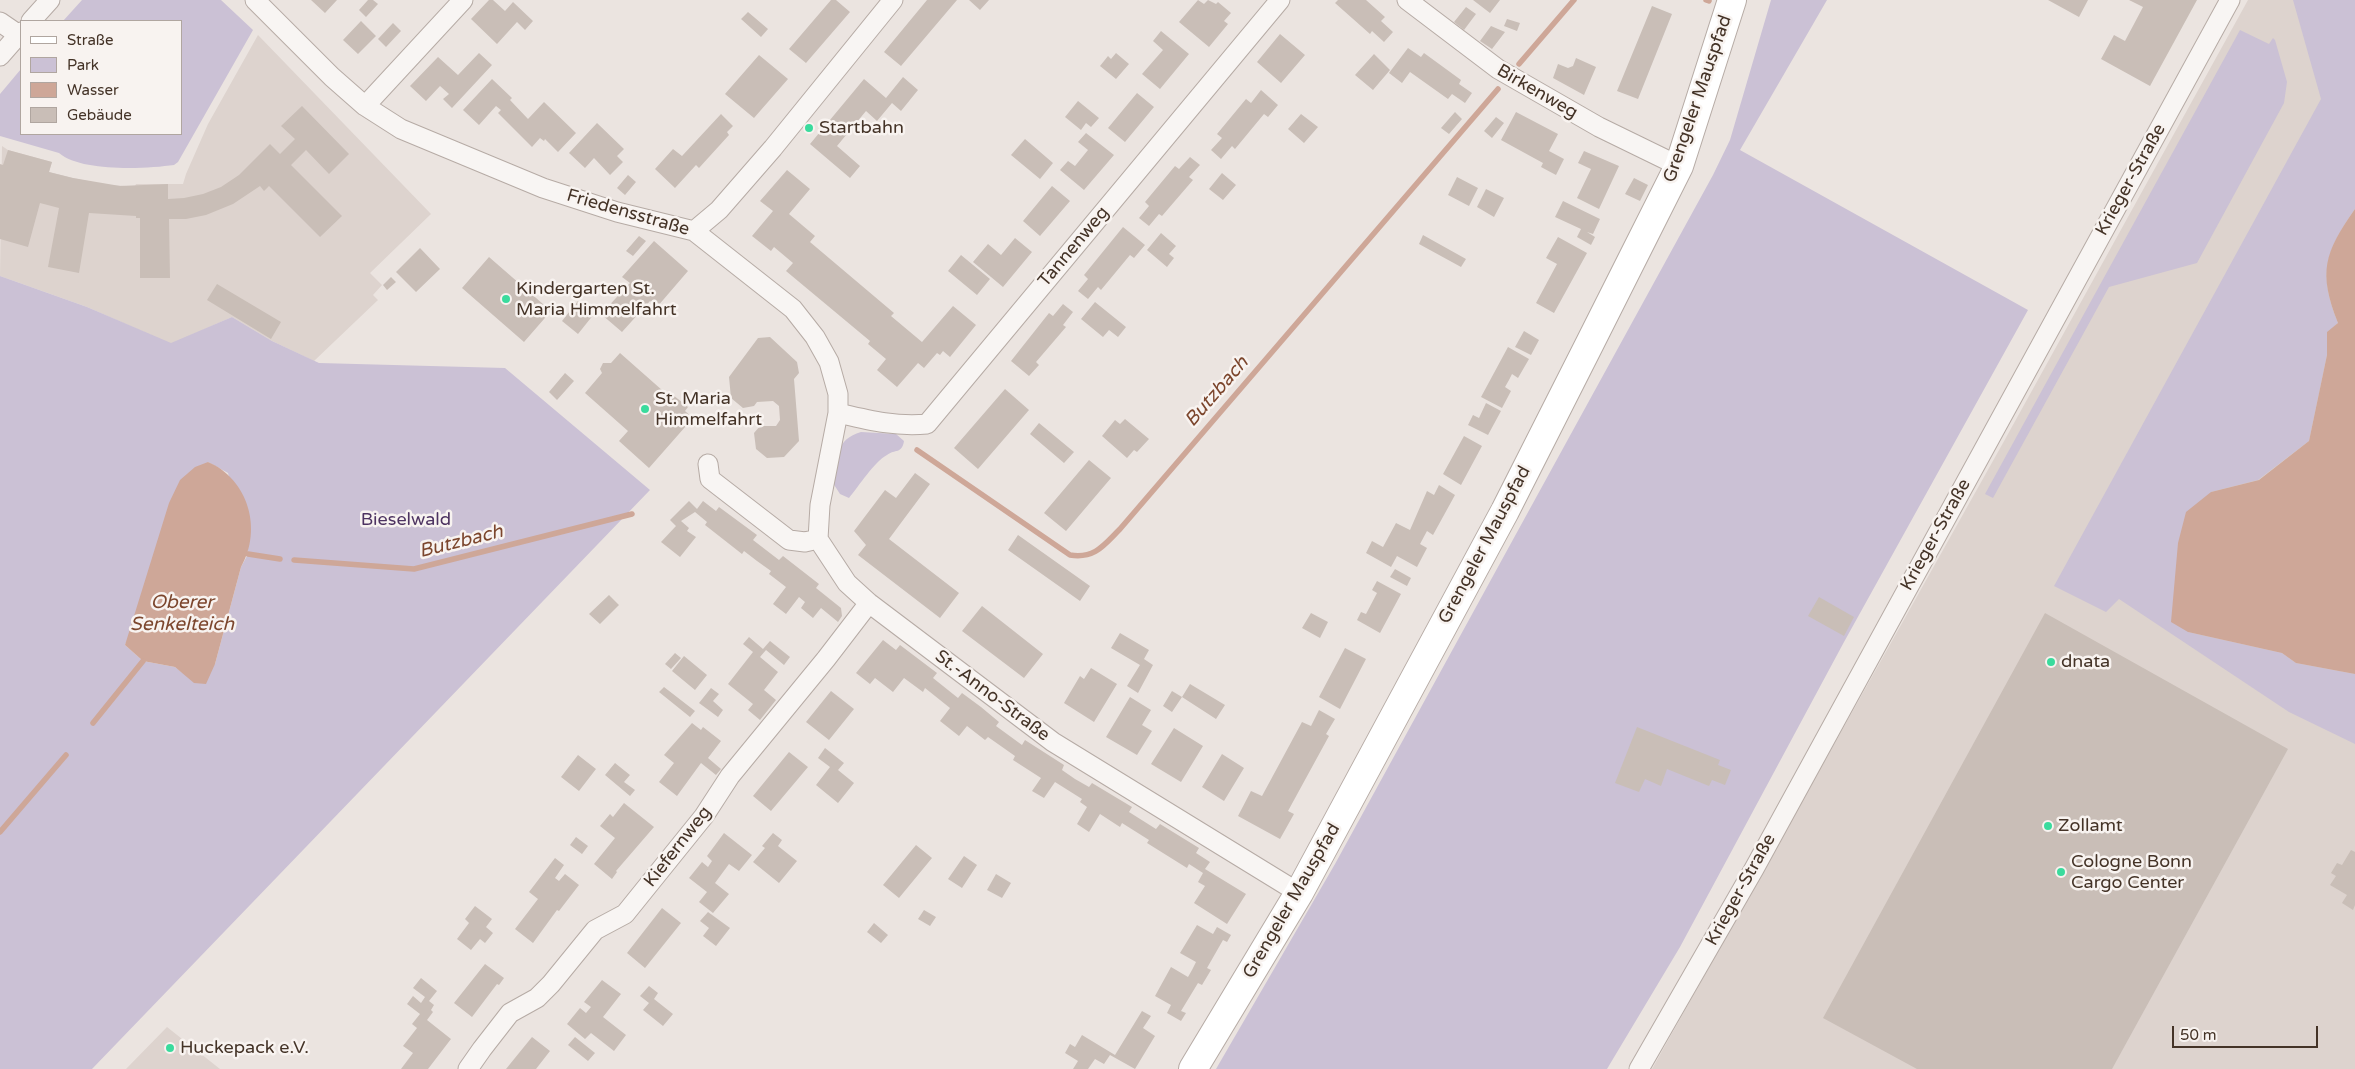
<!DOCTYPE html>
<meta charset="utf-8">
<style>
body{margin:0}
#map{position:relative;width:2355px;height:1069px;overflow:hidden;background:#ebe4e0;font-family:"Varela Round",sans-serif}
canvas{display:block}
.legend{position:absolute;left:20px;top:20px;width:162px;height:115px;box-sizing:border-box;background:#f8f3f0;border:1px solid #b0a6a0;margin:0;padding:6px 9px;list-style:none;font-size:15px;color:#443327}
.legend li{display:flex;align-items:center;gap:10px;height:25px}
.legend b{width:25px;border:1px solid #b0a6a0}
.scale{position:absolute;left:2172px;top:1026px;width:146px;height:22px;box-sizing:border-box;border:2px solid #443327;border-top:0;padding-left:6px;font-size:15px;line-height:18px;white-space:nowrap;color:#443327;-webkit-text-stroke:4px #f8f3f0;paint-order:stroke}
</style>
<div id="map">
<canvas width="2355" height="1069"></canvas>
<ul class="legend">
<li><b style="height:6px;background:#fff"></b>Straße</li>
<li><b style="height:14px;background:#cbc1d5"></b>Park</li>
<li><b style="height:14px;background:#cea798"></b>Wasser</li>
<li><b style="height:14px;background:#c9beb7"></b>Gebäude</li>
</ul>
<div class="scale">50 m</div>
</div>
<script>
const ctx = document.querySelector('canvas').getContext('2d');
ctx.lineJoin = 'round';
function fillPath(path, color) {
  ctx.fillStyle = color;
  ctx.fill(path, 'evenodd');
}
function stroke(path, color, width, dash) {
  ctx.strokeStyle = color;
  ctx.lineWidth = width;
  ctx.lineCap = dash ? 'butt' : 'round';
  ctx.setLineDash(dash || []);
  ctx.stroke(path);
}
function write(font, color, halo, rows, align = 'center') {
  ctx.font = font + ' "Varela Round",sans-serif';
  ctx.lineWidth = 5;
  ctx.setLineDash([]);
  ctx.textBaseline = 'middle';
  ctx.strokeStyle = halo;
  ctx.fillStyle = color;
  for (const [text, x, y, turn = 0] of rows) {
    ctx.save();
    ctx.translate(x, y);
    ctx.rotate((+turn || 0) * Math.PI / 180);
    ctx.textAlign = isNaN(turn) ? turn : align;
    if (halo) ctx.strokeText(text, 0, 0);
    ctx.fillText(text, 0, 0);
    ctx.restore();
  }
}
fillPath(new Path2D(`
 M2248,0H2355V1069H1652L2003,443Z
 M258,35L431,214L370,273L382,285L373,295L378,300L314,361L272,341L232,317L171,344L87,307L0,276L2,146L8,150L52,162L49,172L73,178L107,185L127,186H135L136,184H183L186,174L208,124Z
 M167,1027L220,1069H126Z`), '#ddd3ce');
fillPath(new Path2D(`
 M82,0H221L253,30L178,162L174,165C145,169 81,172 59,153L0,136V94L21,69V134H181V21H63Z
 M1771,0H1827L1740,150L2028,310L1844,642L1680,947L1607,1069H1216L1335,864L1713,175L1730,140Z
 M2293,0H2355V209C2325,252 2318,273 2338,323L2327,333V355L2309,441L2258,480L2211,492L2188,632L2282,653L2296,663L2355,674V744L2289,712L2119,599L2106,612L2054,586L2321,99Z
 M2240,30L2269,44L2273,38L2275,40L2287,82L2284,103L2197,263L2109,287L1993,498L1985,494Z
 M0,276L87,307L171,343L232,317L272,341L319,363L505,368L650,490L92,1069H0ZM208,462L228,473L248,554L241,567L215,664L183,673L175,667L143,661L125,645Z
 M861,432L896,434L904,441C902,454 895,449 887,455C874,462 859,486 849,498L840,494L831,480C837,458 836,439 861,432Z`), '#cbc1d5');
fillPath(new Path2D(`
 M2355,209V674L2296,663L2282,653L2188,632L2171,622L2178,543L2186,512L2211,492L2259,480L2309,441L2327,355V332L2338,323C2318,272 2324,253 2355,209Z
 M208,462C248,479 263,529 241,567L215,664L206,684L194,683L175,667L143,661L125,645L169,503L180,480L195,467Z`), '#cea798');
stroke(new Path2D(`
 M1706,0L1709,1
 M1519,64L1574,0
 M917,450L1070,555C1095,559 1104,545 1120,529L1498,89
 M248,554L280,559
 M294,560L414,569L632,514
 M93,723L143,661
 M0,832L66,755`), '#cea798', 5.5);
fillPath(new Path2D(`
 M311,0H337L325,13Z
 M368,0H373L378,4L366,17L359,10Z
 M489,0H493L505,11L513,2L533,21L525,30L517,22L497,44L471,19Z
 M831,0H836L850,12L806,63L789,49Z
 M927,0H957L901,66L884,52Z
 M969,0H989L980,10Z
 M1198,0L1204,4L1208,0L1216,4L1218,2L1231,13L1224,21L1228,24L1209,47L1179,22Z
 M1338,0H1366L1385,17L1381,21L1393,32L1384,42L1372,31L1370,34L1335,3Z
 M1473,0H1500L1490,13Z
 M2048,0H2088L2079,17Z
 M2129,0H2197L2150,86L2101,59L2114,35L2125,41L2143,7Z
 M1652,6L1672,14L1638,99L1617,91Z
 M1466,7L1476,14L1464,30L1454,22Z
 M748,12L768,29L761,37L741,19Z
 M1507,19L1520,23L1517,31L1504,26Z
 M361,21L376,36L358,54L343,40Z
 M393,23L401,31L386,47L378,39Z
 M1491,26L1505,32L1492,49L1480,41Z
 M1161,31L1189,54L1160,89L1142,74L1163,50L1153,41Z
 M1280,34L1305,55L1281,83L1257,62Z
 M1408,48L1421,57L1424,53L1461,80L1459,84L1472,93L1465,103L1452,94L1448,99L1410,72L1402,83L1389,73Z
 M479,53L492,65L452,108L443,99L449,94L440,86L426,101L410,86L438,57L458,75Z
 M1116,53L1129,64L1116,79L1100,66L1108,56L1111,59Z
 M1374,54L1390,70L1373,90L1355,75Z
 M759,55L788,79L754,118L725,94Z
 M1576,58L1596,67L1584,95L1553,78L1558,64L1568,68L1573,66Z
 M903,77L918,90L901,111L892,103L877,121L866,111L837,146L860,166L850,178L810,144L864,79L886,98Z
 M492,79L512,98L510,100L528,119L544,102L576,133L558,152L545,139L544,141L540,138L532,147L498,113L501,110L496,106L479,125L463,110Z
 M1261,90L1278,105L1268,117L1264,114L1235,149L1232,146L1221,159L1211,150L1222,138L1217,134L1246,99L1251,103Z
 M1137,93L1154,107L1125,142L1108,128Z
 M1078,101L1099,118L1091,127L1086,123L1081,130L1065,117Z
 M302,106L349,154L329,174L306,150L291,165L342,216L320,237L269,186L264,191L260,186L233,204L206,215L186,219H169L170,278H140V218H136V216L89,213L79,273L48,267L59,208L40,203L28,247L0,239V164L3,165L8,150L52,162L49,172L73,178L120,186L168,184V199L184,198L203,194L221,187L239,175L270,144L280,154L295,139L281,126Z
 M1455,112L1462,119L1449,134L1441,128Z
 M1516,112L1558,134L1549,151L1564,159L1556,175L1541,167L1543,163L1501,140Z
 M721,114L733,126L727,132L729,135L699,168L696,165L675,188L655,169L673,149L682,156Z
 M1301,114L1318,127L1304,143L1288,129Z
 M1496,117L1504,123L1492,138L1484,131Z
 M597,123L624,149L617,156L623,162L610,175L594,158L585,168L569,153Z
 M1086,133L1114,155L1084,190L1060,170L1068,161L1075,166L1088,150L1078,142Z
 M1025,139L1053,163L1040,179L1011,155Z
 M1584,151L1619,166L1599,209L1577,198L1591,169L1578,163Z
 M1190,157L1200,165L1189,177L1193,180L1162,216L1159,214L1149,226L1139,218L1149,206L1145,202L1175,166L1179,169Z
 M787,170L810,189L789,214L815,236L810,242L894,313L891,316L922,342L953,306L976,325L950,357L943,351L940,355L937,353L924,368L918,363L897,387L877,370L886,359L868,344L870,341L786,271L793,263L774,247L771,251L752,236L773,211L760,201Z
 M1222,173L1236,185L1223,200L1209,189Z
 M628,175L636,182L625,195L617,188Z
 M1457,177L1478,188L1469,206L1448,195Z
 M1634,178L1648,185L1640,201L1625,194Z
 M1052,186L1070,201L1040,236L1023,221Z
 M1486,189L1504,198L1494,217L1477,207Z
 M1563,201L1600,219L1593,234L1587,232L1595,237L1591,245L1577,237L1581,229L1555,217Z
 M1123,227L1145,245L1134,258L1130,255L1101,290L1098,287L1088,299L1078,291L1088,279L1084,275Z
 M1161,233L1176,246L1169,254L1174,258L1167,267L1147,250Z
 M1423,235L1466,259L1461,267L1419,244Z
 M639,236L646,241L633,256L626,251Z
 M1558,237L1587,253L1554,313L1536,303L1557,264L1546,258Z
 M1015,238L1032,252L1003,287L973,262L988,244L1001,255Z
 M654,241L688,271L657,307L650,301L622,332L601,314L630,283L622,277Z
 M420,248L440,269L416,292L396,272Z
 M961,255L990,279L977,295L948,271Z
 M489,257L551,311L524,342L462,288Z
 M391,277L396,282L387,290L383,285Z
 M217,284L281,322L271,339L207,300Z
 M578,301L594,314L578,334L562,321Z
 M1095,302L1126,327L1118,337L1109,330L1103,337L1081,319Z
 M1063,304L1073,312L1063,325L1066,327L1036,362L1039,365L1029,376L1011,361L1049,313L1053,316Z
 M1524,331L1539,340L1531,355L1515,347Z
 M770,337L797,362L799,373L794,379L799,441L784,457L767,458L756,449L754,433L760,426H776L780,420L779,406L773,401L757,402L754,406L743,408L731,398L729,377L758,338Z
 M1508,347L1529,359L1518,378L1512,374L1509,380L1505,387L1511,391L1502,408L1481,397Z
 M620,353L671,398L673,395L688,407L685,411L693,418L649,468L619,441L628,431L585,393L602,373L600,369L603,363H611Z
 M565,373L574,381L557,400L549,392Z
 M1005,389L1029,410L978,469L954,448Z
 M1486,403L1501,411L1488,435L1468,425L1473,415L1479,418Z
 M1125,419L1149,439L1137,452L1134,450L1127,458L1102,436L1115,420L1120,424Z
 M1039,423L1074,452L1064,463L1030,434Z
 M1464,436L1482,446L1461,485L1443,474Z
 M1089,460L1111,478L1066,531L1044,513Z
 M915,473L930,484L889,539L959,593L940,618L858,555L866,545L854,531L885,490L896,498Z
 M1439,485L1455,495L1433,535L1427,531L1420,544L1427,548L1417,567L1397,556L1391,567L1366,553L1372,541L1383,547L1396,523L1410,530L1427,491L1434,495Z
 M689,501L697,509L703,501L716,511L719,507L757,535L753,540L779,560L783,556L819,584L816,588L841,608L842,616L838,622L821,608L813,618L801,608L805,602L799,597L786,614L773,604L786,587L769,574L771,571L757,561L744,551L742,554L705,525L707,522L695,512L681,521L689,528L687,531L696,537L680,557L661,542L676,526L670,520Z
 M1018,535L1090,586L1080,601L1008,550Z
 M1395,569L1411,578L1407,586L1390,577Z
 M1377,581L1401,594L1380,633L1357,620L1361,612L1366,614L1377,593L1372,590Z
 M609,595L619,605L600,624L589,614Z
 M1819,597L1854,617L1844,636L1808,616Z
 M982,606L1043,654L1024,678L962,631Z
 M1311,613L1328,622L1320,638L1302,628Z
 M2045,613L2288,749L2112,1069H1917L1823,1018Z
 M1120,633L1149,650L1144,659L1153,665L1138,693L1127,686L1140,665L1111,648Z
 M749,637L763,649L770,641L790,657L784,665L766,650L760,657L778,672L764,690L776,700L760,720L748,710L753,704L728,684L753,652L743,644Z
 M883,640L896,650L900,645L937,673L933,678L958,698L962,693L981,707L999,722L996,726L1022,745L1025,740L1064,765L1062,770L1075,779L1089,787L1092,783L1132,807L1129,812L1156,829L1160,824L1199,848L1196,853L1210,862L1205,869L1246,894L1227,924L1194,903L1205,886L1198,882L1203,873L1189,864L1187,868L1147,843L1149,840L1122,823L1120,827L1100,814L1089,832L1077,824L1087,807L1080,802L1082,799L1055,782L1044,798L1032,791L1041,778L1013,760L1015,756L988,737L985,740L967,726L959,736L940,721L950,708L925,688L923,692L904,678L893,692L875,678L870,684L856,673Z
 M1345,648L1366,659L1340,709L1319,697Z
 M675,653L681,658L671,669L665,664Z
 M684,656L707,675L695,690L672,671Z
 M1091,668L1117,684L1094,722L1064,703L1080,676L1084,679Z
 M1190,684L1225,705L1216,719L1182,697Z
 M664,687L695,711L690,717L659,692Z
 M711,688L719,694L713,701L723,710L718,717L699,703Z
 M831,691L854,709L829,740L806,722Z
 M1172,691L1182,697L1172,712L1163,706Z
 M1130,697L1151,710L1142,725L1152,731L1137,755L1106,737Z
 M1319,710L1335,719L1326,734L1329,736L1288,811L1294,814L1280,839L1238,816L1251,791L1262,796L1302,722L1311,726Z
 M692,723L701,730L703,727L721,741L708,758L721,769L716,775L701,763L677,796L659,782L674,763L664,755Z
 M1637,727L1720,760L1718,765L1731,770L1725,785L1712,780L1709,786L1667,769L1661,786L1645,779L1639,792L1615,783Z
 M1174,728L1203,746L1181,782L1151,764Z
 M825,748L844,763L838,770L854,783L838,803L816,785L830,767L818,758Z
 M789,752L808,767L771,811L753,796Z
 M1222,754L1244,768L1224,801L1202,787Z
 M578,755L596,769L579,791L561,777Z
 M615,763L630,775L624,782L635,790L630,796L605,775Z
 M624,803L654,827L616,871L617,872L612,879L594,864L615,838L600,826L610,814L613,817Z
 M724,833L752,855L739,871L729,864L715,883L729,894L713,913L699,902L707,892L689,878L702,862L708,867L712,861L707,856Z
 M773,833L782,840L778,846L797,861L779,883L753,862L765,848L762,846Z
 M576,837L588,846L582,854L570,845Z
 M916,845L932,858L899,898L883,885Z
 M2351,850L2355,852V905L2353,910L2342,903L2347,895L2330,885L2336,876L2331,873L2337,863L2342,865Z
 M964,856L977,865L962,888L948,879Z
 M555,858L564,865L555,878L559,881L565,874L579,885L559,911L557,910L533,943L515,929L538,899L529,892Z
 M996,874L1011,883L1002,898L987,890Z
 M475,906L492,919L486,927L493,933L485,943L480,939L471,950L457,939L469,923L465,919Z
 M662,908L681,923L645,968L627,953Z
 M924,910L936,917L930,926L918,919Z
 M708,912L730,928L716,946L703,936L709,928L700,921Z
 M874,923L888,935L881,943L867,932Z
 M1197,925L1213,934L1217,927L1231,935L1227,942L1223,940L1207,968L1211,970L1202,985L1198,983L1181,1011L1186,1013L1181,1021L1167,1013L1171,1005L1155,996L1171,967L1188,977L1192,970L1196,962L1180,953Z
 M485,964L504,978L499,985L497,984L472,1017L454,1003Z
 M421,978L437,991L429,1001L434,1005L431,1010L433,1012L427,1020L451,1039L428,1069H401L413,1053L403,1046L417,1028L412,1024L420,1014L407,1004L413,996L421,1003L425,997L413,988Z
 M602,980L621,994L603,1017L626,1035L614,1051L591,1033L585,1039L567,1024L580,1008L586,1013L591,1007L584,1002Z
 M649,986L658,993L654,999L673,1014L663,1026L643,1010L649,1003L640,996Z
 M1142,1011L1151,1016L1143,1028L1155,1036L1135,1069L1110,1055L1104,1064L1095,1059L1088,1069H1073L1078,1061L1065,1053L1070,1044L1075,1047L1082,1035L1115,1055Z
 M532,1037L550,1051L536,1069H506Z
 M575,1037L595,1053L588,1061L568,1045Z`), '#c9beb7');
const minor = new Path2D(`
 M255,0L332,77L365,106L401,129L543,188L617,212L694,231L793,309L815,337L829,362L838,394V413L820,505L818,539
 M1407,0L1498,69L1599,127L1679,166
 M31,21L50,0
 M0,22L19,35
 M0,56L21,32
 M365,106L463,0
 M694,231L719,210L773,148L893,0
 M838,413C868,420 895,427 927,424L1280,0
 M708,464L710,479L789,540L805,542L818,539L847,583L869,603L1053,742L1299,893
 M468,1069L482,1049L510,1013L537,998L551,984L595,930L625,914L704,816L730,776L826,659L869,603
 M1639,1069L1754,869L2230,0`);
const secondary = new Path2D(`
 M1193,1069L1299,893L1505,511L1590,343L1679,166L1732,0`);
stroke(minor, '#b6aba5', 21);
stroke(secondary, '#b6aba5', 30);
stroke(minor, '#f8f5f3', 19);
stroke(secondary, '#fff', 28);
for (const [x, y, r, color] of [
 [809,128,5,"#3adb9d"],
 [506,299,5,"#3adb9d"],
 [645,409,5,"#3adb9d"],
 [2051,662,5,"#3adb9d"],
 [2048,826,5,"#3adb9d"],
 [2061,872,5,"#3adb9d"],
 [170,1048,5,"#3adb9d"]
]) {
  const dot = new Path2D();
  dot.arc(x, y, r, 0, 2 * Math.PI);
  ctx.fillStyle = color;
  ctx.fill(dot);
  stroke(dot, '#f8f3f0', 2);
}
write('18px', '#443327', '#f8f3f0', [
 ["Birkenweg",1537,92,30],
 ["Grengeler Mauspfad",1698,99,-71],
 ["Krieger-Straße",2131,180,-61],
 ["Friedensstraße",628,213,16],
 ["Tannenweg",1074,247,-50],
 ["Krieger-Straße",1936,535,-61],
 ["Grengeler Mauspfad",1485,545,-62],
 ["St.-Anno-Straße",992,696,37],
 ["Kiefernweg",678,847,-52],
 ["Krieger-Straße",1741,890,-61],
 ["Grengeler Mauspfad",1292,901,-60]
]);
write('18px', '#443327', '#f8f3f0', [
 ["Startbahn",819,128],
 ["Kindergarten St.",516,289],
 ["Maria Himmelfahrt",516,310],
 ["St. Maria",655,399],
 ["Himmelfahrt",655,420],
 ["dnata",2061,662],
 ["Zollamt",2058,826],
 ["Cologne Bonn",2071,862],
 ["Cargo Center",2071,883],
 ["Huckepack e.V.",180,1048]
], 'left');
write('18px', '#4d3361', '#f8f3f0', [
 ["Bieselwald",406,520]
]);
write('italic 19px', '#7c462d', '#f8f3f0', [
 ["Butzbach",1217,392,-49],
 ["Butzbach",461,542,-14],
 ["Oberer",182,603],
 ["Senkelteich",182,625]
]);
</script>
